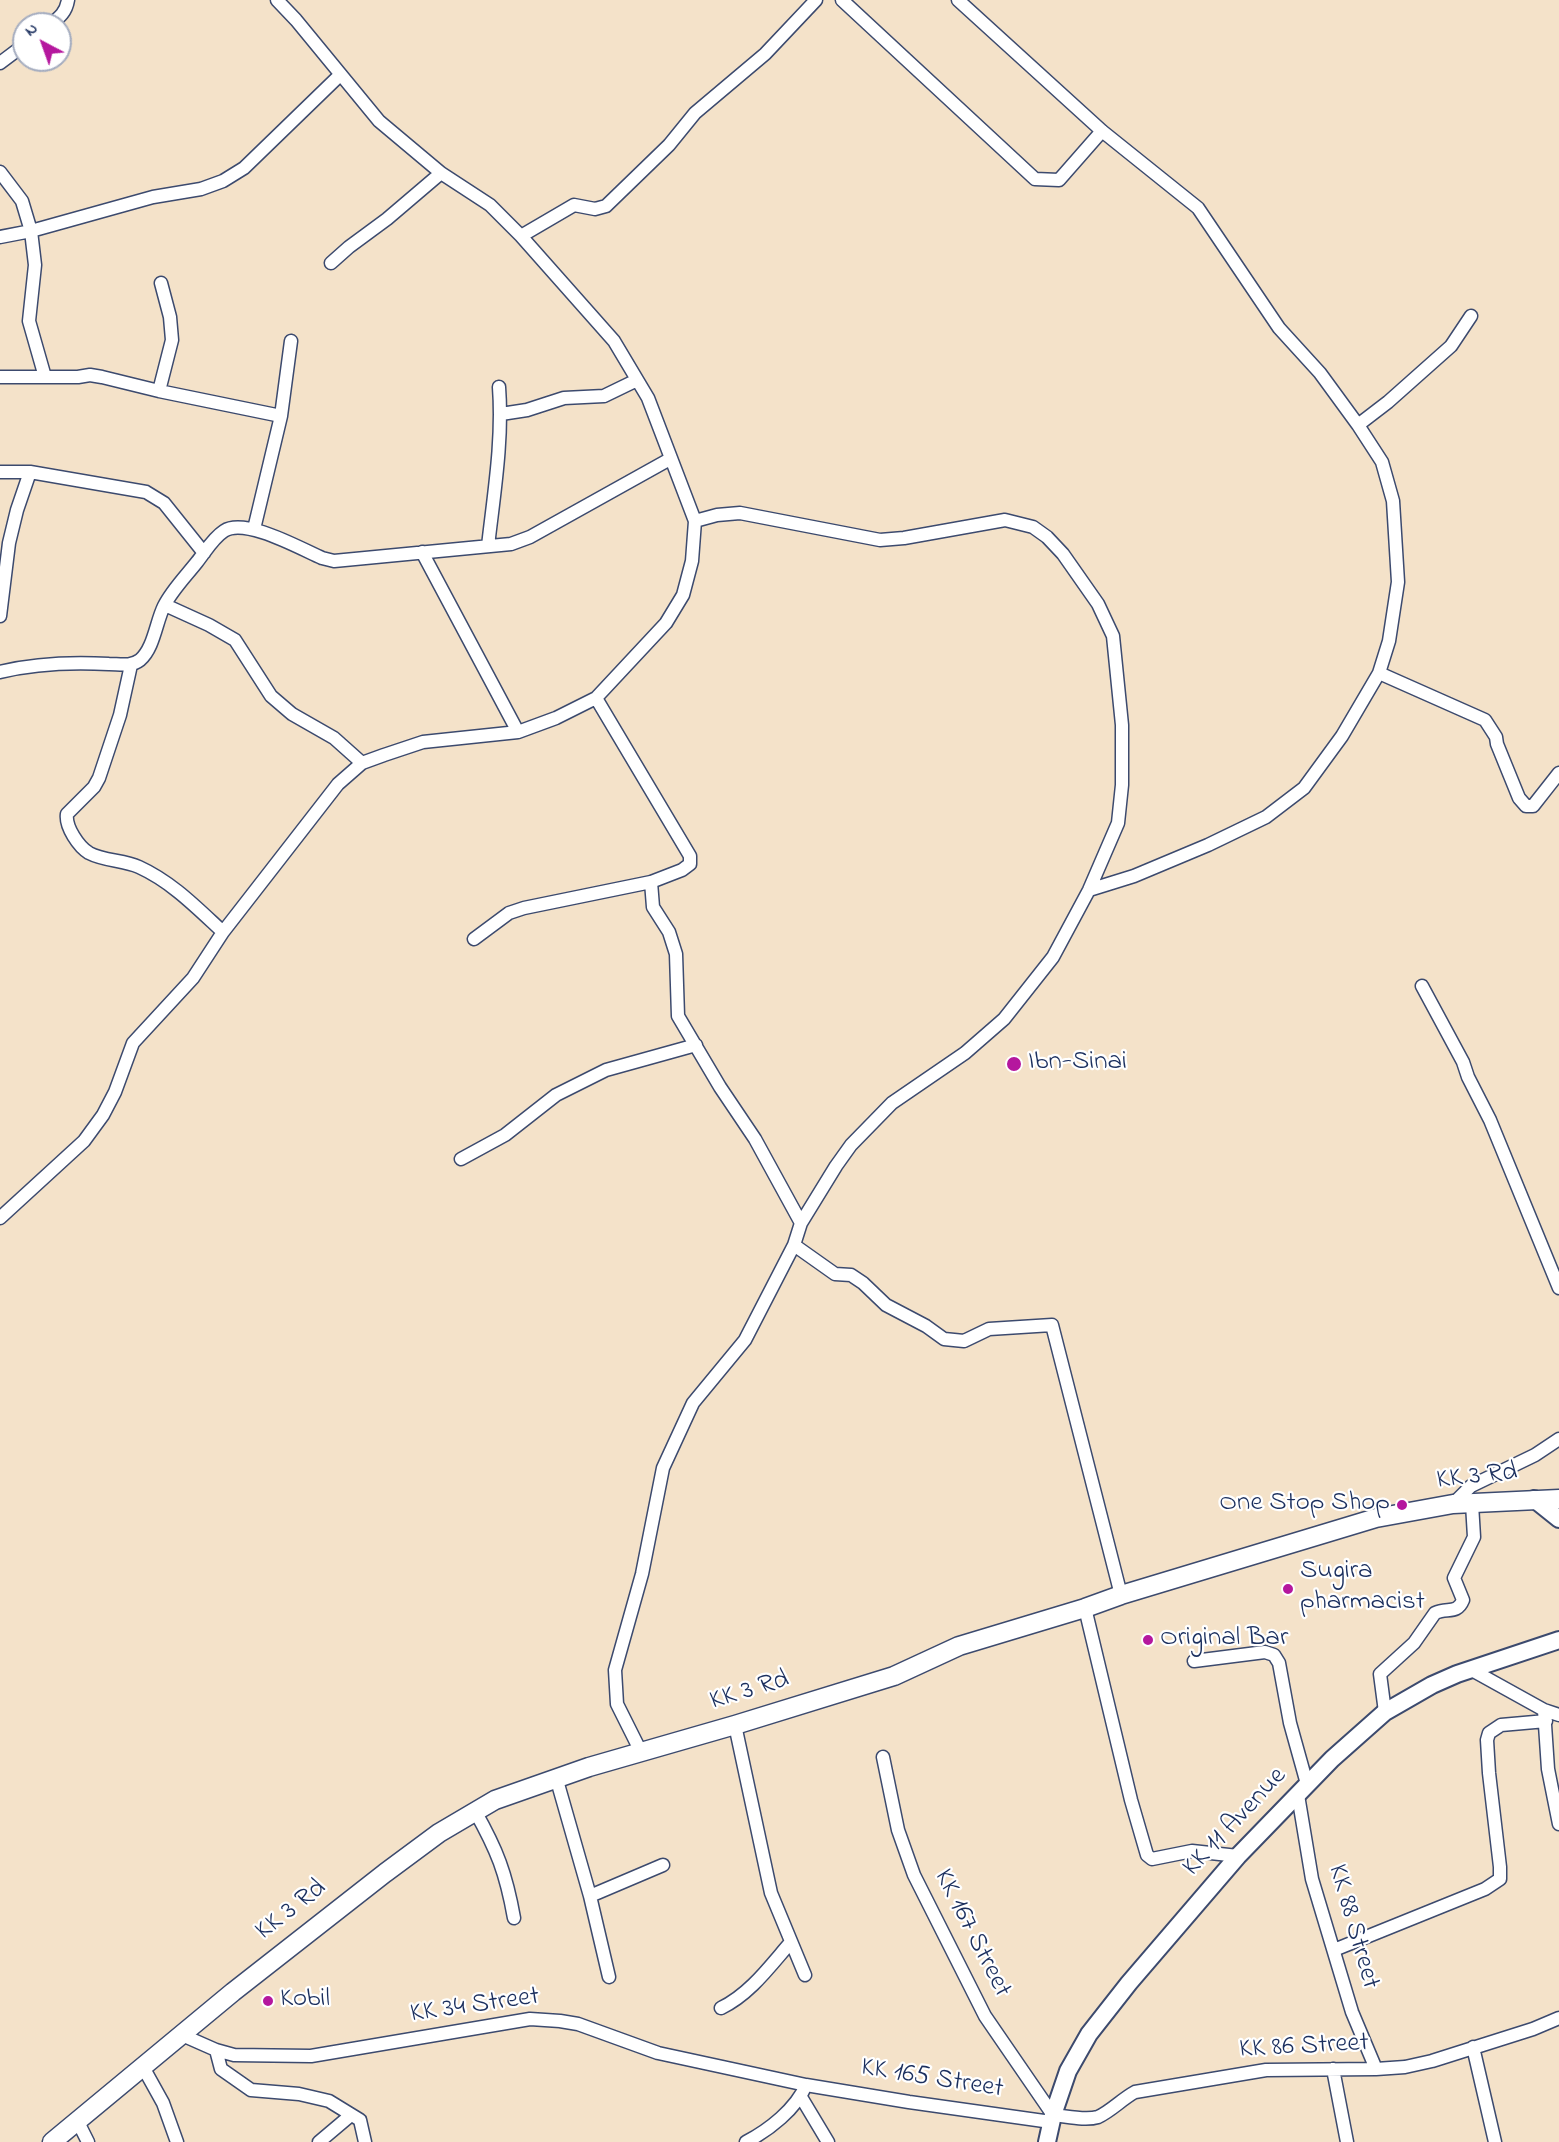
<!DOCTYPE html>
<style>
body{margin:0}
#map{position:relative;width:1559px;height:2142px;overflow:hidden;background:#f4e2c9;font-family:"Indie Flower",sans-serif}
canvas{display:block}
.north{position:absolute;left:12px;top:12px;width:60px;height:60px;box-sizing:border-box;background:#fff;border:2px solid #a4acbf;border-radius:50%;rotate:319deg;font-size:16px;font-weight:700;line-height:24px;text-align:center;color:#1b2f5e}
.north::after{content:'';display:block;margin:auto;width:21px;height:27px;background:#b5179e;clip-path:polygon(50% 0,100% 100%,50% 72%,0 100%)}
</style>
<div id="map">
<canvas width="1559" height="2142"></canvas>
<div class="north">N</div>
</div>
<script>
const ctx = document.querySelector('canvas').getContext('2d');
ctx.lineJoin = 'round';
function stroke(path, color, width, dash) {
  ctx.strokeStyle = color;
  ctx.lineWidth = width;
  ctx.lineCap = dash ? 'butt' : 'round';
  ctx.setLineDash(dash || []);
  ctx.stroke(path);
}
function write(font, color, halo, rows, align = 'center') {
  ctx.font = font + ' "Indie Flower",sans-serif';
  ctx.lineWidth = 4.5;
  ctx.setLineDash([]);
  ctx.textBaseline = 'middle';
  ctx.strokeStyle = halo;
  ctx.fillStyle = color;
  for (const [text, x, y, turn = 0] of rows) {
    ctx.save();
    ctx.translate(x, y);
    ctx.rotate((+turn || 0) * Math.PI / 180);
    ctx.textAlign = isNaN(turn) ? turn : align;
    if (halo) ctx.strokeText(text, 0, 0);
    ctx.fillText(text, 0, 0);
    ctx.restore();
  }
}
const minor = new Path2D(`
 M842,0L1035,179L1059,180L1102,131
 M958,0L1102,131L1198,208L1279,328L1320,373L1358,425L1382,462L1393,501L1398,582L1389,641L1379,673L1342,736L1304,788L1266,817L1208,845L1134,876L1089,890
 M51,24C60,17 66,12 68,0
 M0,63L24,45
 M0,172L22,201L31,231L35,265L29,321L45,377
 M521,236L574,205L595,209L606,206L669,145L695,113L765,54L816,0
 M0,237L31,231L153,197L201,189L223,181L244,168L340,75
 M331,263L349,247L387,219L441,173
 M0,377H78L90,375L102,377L159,391L281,416
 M159,391L172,340L170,317L161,283
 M501,414L527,410L564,398L604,396L637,380
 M1358,425L1388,402L1451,346L1471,316
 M0,472H30L146,492L164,503L204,553
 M254,529L281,416L291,341
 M488,546C494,493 503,440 499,387
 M422,552L518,732
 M165,605L209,625L235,640L271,696L292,714L334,738L362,763
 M0,616L9,543L17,510L30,472
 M131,665L120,715L99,778L94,787L67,814C65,827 79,847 89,853C104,861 123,860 139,867C172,882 197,908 223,932
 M0,672C36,663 72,662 109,664C119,664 131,667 140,660C154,648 156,622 164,606C172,590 186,576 197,562C205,552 213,538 224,531C245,517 301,549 322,558L334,561L511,544L530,537L670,459
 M1379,673L1485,720L1496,737L1497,744L1519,798L1526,806H1533L1559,773
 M596,698L690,856V864L682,870L651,882L653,907L669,932L676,954L678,1016L720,1087L755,1139L801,1223
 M474,939L509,913L524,908L651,882
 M1422,986L1463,1062L1468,1077L1490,1120L1559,1288
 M461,1159L505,1135L556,1095L606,1070L696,1045
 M0,1218L84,1141L103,1115L115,1092L133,1043L193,978L223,932L338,784L362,763L384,755L423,742L518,732L556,718L596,698L666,623L683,595L692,561L695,521L648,398L614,341L521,236L490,205L441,173L379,121L296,20L277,0
 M794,1245L835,1274L851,1275L863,1283L886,1305L926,1326L944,1339L964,1341L989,1329L1052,1325L1121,1595
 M1453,1504L1471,1486L1535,1455L1559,1439
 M1085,1608L1131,1800L1147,1855L1152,1859L1192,1851L1238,1856
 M1194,1661L1265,1652L1274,1655L1279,1663L1290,1723L1307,1784
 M1470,1669L1544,1710L1559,1715
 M1544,1710L1548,1769L1559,1824
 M1385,1712L1380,1674L1414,1643L1435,1613C1447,1607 1457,1615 1463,1600L1454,1578L1474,1537L1472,1504
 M735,1725L771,1893L805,1975
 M641,1752L617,1704L615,1670L642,1574L663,1468L693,1403L745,1340L794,1245L801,1223L836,1166L851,1145L892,1103L965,1053L1004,1019L1053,957L1089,890L1118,823L1122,785V725L1113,636L1098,604L1063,554L1047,537L1033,527L1005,520L904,538L880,540L740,513L717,515L695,521
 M883,1757L898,1830L914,1875L985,2016L1053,2115C1066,2116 1085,2121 1098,2117C1111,2111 1122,2099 1135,2092L1266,2070L1376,2069L1405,2067L1432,2061L1533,2029L1559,2018
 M556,1777L590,1896L663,1865
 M1298,1795L1312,1879L1352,2012L1376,2069
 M475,1811C497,1850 506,1873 514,1918
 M590,1896L609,1977
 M1334,1950L1485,1889L1500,1879V1867L1489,1773L1487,1740L1489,1733L1501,1725L1546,1721
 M721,2008C750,1994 770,1966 791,1942
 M182,2035L216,2050L234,2055L311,2056L530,2019L560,2021L578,2024L658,2053L806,2085L909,2102L1051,2122
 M1473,2047L1495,2142
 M216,2050L221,2069L251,2090L299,2094L329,2101L360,2120L365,2142
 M143,2067L163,2103L177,2142
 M1333,2069L1347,2142
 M801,2097L828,2142
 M78,2122L88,2142
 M319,2142L351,2115
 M746,2142C769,2130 796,2109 806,2085`);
const major = new Path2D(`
 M1534,1499L1559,1519
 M1047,2142L1053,2115L1068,2071L1089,2034L1129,1983L1238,1856L1332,1759L1385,1712L1432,1685L1457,1674L1559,1640`);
const highway = new Path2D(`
 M52,2142L233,1992L385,1873L439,1833L495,1800L589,1767L735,1725L894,1676L959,1646L1085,1608L1121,1595L1376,1518L1453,1504L1559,1499`);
stroke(minor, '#3c4a6e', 15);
stroke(major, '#3c4a6e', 20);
stroke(highway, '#3c4a6e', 21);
stroke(minor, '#fff', 12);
stroke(major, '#fff', 16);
stroke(highway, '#fff', 18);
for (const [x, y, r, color] of [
 [1014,1064,8,"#b5179e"],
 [1402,1505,6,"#b5179e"],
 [1288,1589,6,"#b5179e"],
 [1148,1640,6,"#b5179e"],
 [268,2001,6,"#b5179e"]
]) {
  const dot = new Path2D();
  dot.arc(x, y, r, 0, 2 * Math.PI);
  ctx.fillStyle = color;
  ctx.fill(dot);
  stroke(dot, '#fff', 2);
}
write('27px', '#1b2f5e', '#fff', [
 ["Ibn-Sinai",1028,1064],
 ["One Stop Shop",1390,1505,"right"],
 ["Sugira",1300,1573],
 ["pharmacist",1300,1604],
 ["Original Bar",1160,1640],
 ["Kobil",280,2001]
], 'left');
write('27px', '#1b2f5e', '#fff', [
 ["KK 3 Rd",1477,1478,-6],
 ["KK 3 Rd",750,1692,-17],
 ["KK 11 Avenue",1236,1823,-47],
 ["KK 3 Rd",292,1911,-38],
 ["KK 88 Street",1352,1927,74],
 ["KK 167 Street",971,1934,63],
 ["KK 34 Street",475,2007,-8],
 ["KK 86 Street",1304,2048,-3],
 ["KK 165 Street",932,2080,9]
]);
</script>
